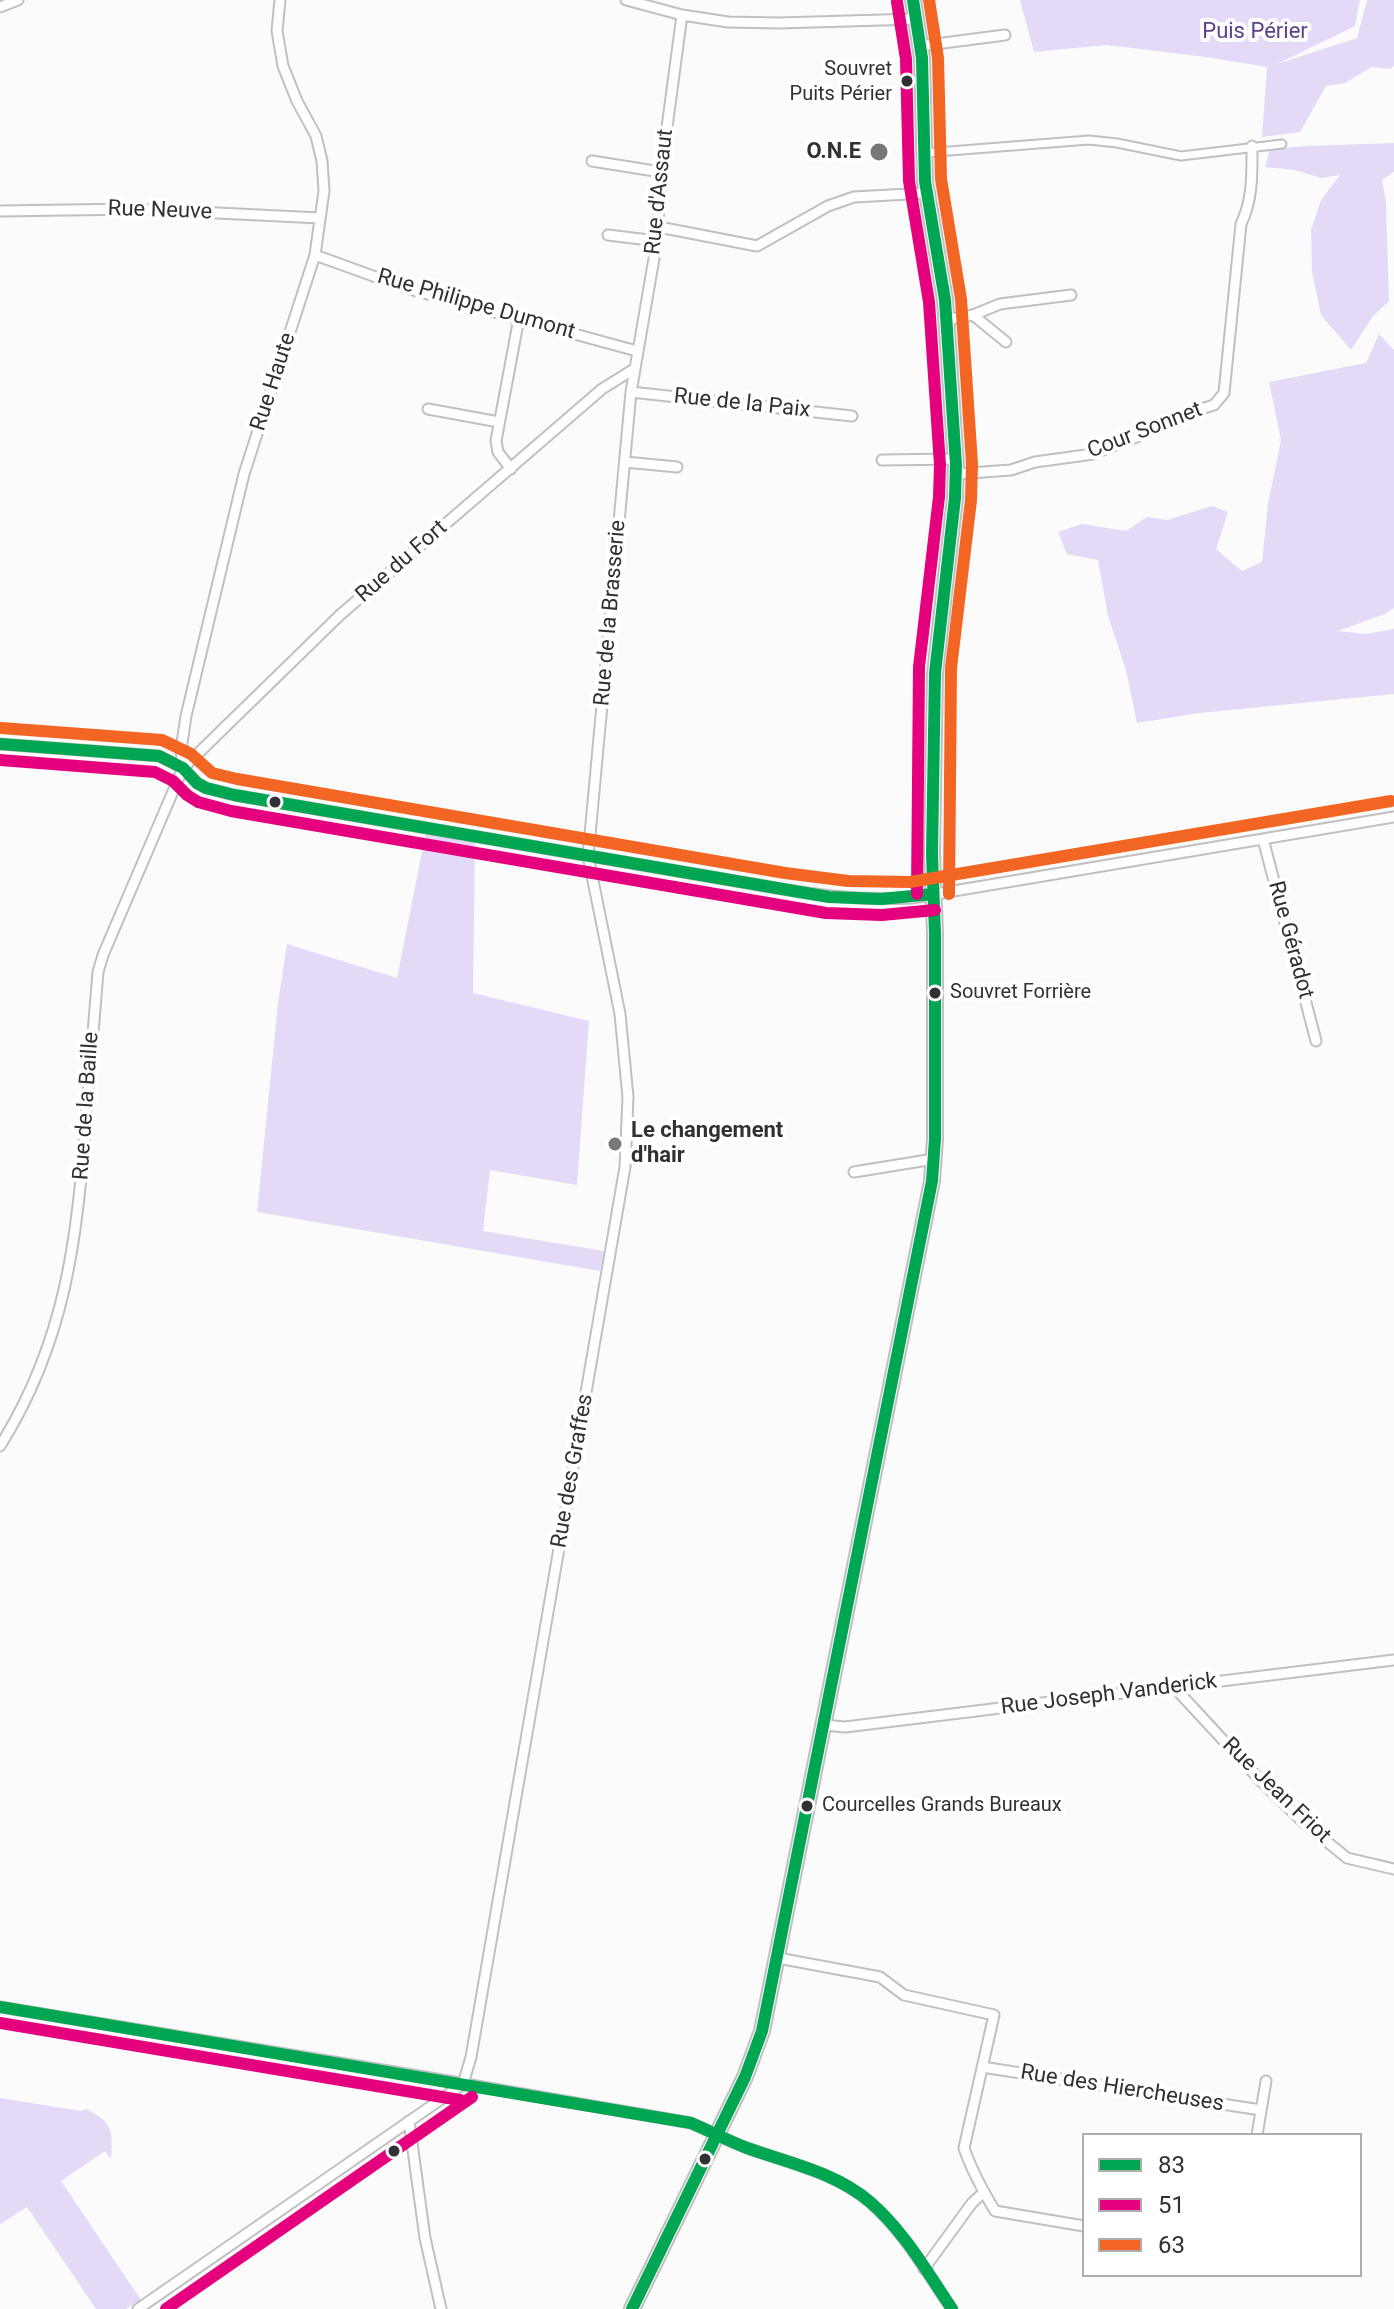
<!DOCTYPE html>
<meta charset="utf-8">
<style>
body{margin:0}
#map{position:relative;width:1394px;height:2309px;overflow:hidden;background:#fbfbfc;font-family:Roboto,sans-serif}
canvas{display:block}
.legend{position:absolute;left:1082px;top:2133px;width:280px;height:144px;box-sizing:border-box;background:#fff;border:2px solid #adacae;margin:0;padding:10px 14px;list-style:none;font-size:24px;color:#313035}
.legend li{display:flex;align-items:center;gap:16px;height:40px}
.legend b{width:40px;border:2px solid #adacae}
</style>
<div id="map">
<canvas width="1394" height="2309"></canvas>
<ul class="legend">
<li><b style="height:10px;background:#00a651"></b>83</li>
<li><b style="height:10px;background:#e5007d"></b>51</li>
<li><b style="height:10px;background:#f26522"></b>63</li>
</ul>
</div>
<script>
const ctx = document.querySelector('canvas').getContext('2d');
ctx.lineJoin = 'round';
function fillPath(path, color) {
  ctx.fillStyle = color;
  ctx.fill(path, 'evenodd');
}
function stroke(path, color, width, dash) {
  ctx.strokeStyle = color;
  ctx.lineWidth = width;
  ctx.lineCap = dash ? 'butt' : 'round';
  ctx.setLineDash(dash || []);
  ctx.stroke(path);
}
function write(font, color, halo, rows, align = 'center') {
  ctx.font = font + ' Roboto,sans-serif';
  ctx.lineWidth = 8;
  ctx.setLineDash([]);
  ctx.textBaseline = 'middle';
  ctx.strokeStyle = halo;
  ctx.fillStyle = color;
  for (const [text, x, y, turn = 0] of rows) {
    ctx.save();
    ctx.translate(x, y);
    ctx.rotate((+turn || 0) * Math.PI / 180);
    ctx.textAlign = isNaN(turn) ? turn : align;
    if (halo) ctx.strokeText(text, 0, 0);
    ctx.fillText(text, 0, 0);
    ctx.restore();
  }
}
fillPath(new Path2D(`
 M1020,0H1360L1355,26L1277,64L1357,38L1367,0H1394V66L1390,69L1372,67L1345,83L1326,86L1300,132L1262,137L1267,67L1206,57L1107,45L1034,52Z
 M1394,143V172L1382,180L1386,202L1389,301L1373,316L1351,350L1321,315L1312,272L1311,230L1321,200L1340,175L1321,178L1295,170L1265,167L1270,149L1306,146Z
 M1379,334L1394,350V608L1385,614L1338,631L1366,634L1394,629V694L1199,713L1137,723L1126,670L1108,616L1098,560L1067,554L1058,532L1082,524L1126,531L1147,517L1167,520L1212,506L1228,512L1216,549L1242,571L1262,562L1268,504L1281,440L1269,382L1366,363Z
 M426,832L475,842L473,993L589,1021L577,1185L490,1170L483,1231L604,1251L600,1271L257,1212L278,1003L287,944L397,978Z
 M0,2098L81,2111L86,2109C113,2122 113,2131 111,2159L105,2151L61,2181L141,2300L126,2309H96L27,2207L0,2224Z`), '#e4daf8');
const pedestrian = new Path2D(`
 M924,153L1089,140L1117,143L1181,156L1282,144`);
const minor = new Path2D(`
 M626,0L682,15L728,22L779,23L916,19
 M0,7L18,0
 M920,46L1005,35
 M592,161L661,172
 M0,211L136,209L320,218
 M659,227L757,246L828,206L854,197L927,193
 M608,235L657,241
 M315,255L409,289L637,351
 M973,315L1006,342
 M945,320L973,315L1000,304L1071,295
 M631,392L852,416
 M428,409L499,422
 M882,460L956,459
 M625,462L677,467
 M511,469L498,452L496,441L519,318
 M956,474L1011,470L1035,462L1093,454L1139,436L1165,420L1214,405L1224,393L1241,224C1253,199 1252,174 1252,146
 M0,744L159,756L183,768L197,783L206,788L234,795L782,889C829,897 864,900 912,898L1394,817
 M183,768L181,750L186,716L244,474L315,255L324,191L322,161L316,136L297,101L283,66L277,31L280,0
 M1263,839L1316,1041
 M854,1172L934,1159
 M0,1446C66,1341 77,1239 86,1118C90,1069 94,1021 98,972L103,955L183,768L340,615L602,389L634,369
 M1174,1687L1260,1780L1303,1822L1347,1858L1394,1869
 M824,1725L845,1727L1394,1660
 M778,1958L880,1977L904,1995L994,2015L964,2148C971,2169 983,2191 995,2211L1084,2226
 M0,2007L419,2076L691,2123C710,2131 728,2141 747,2148C789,2163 836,2173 870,2202C904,2232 927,2273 952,2309
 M982,2067L1261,2110
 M463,2084L471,2057L625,1167L628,1097L620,1014L588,856L631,392L657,241L661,172L682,15
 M409,2121L425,2238L441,2309
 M1257,2135L1266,2081
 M924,2269L972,2203L984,2192
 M138,2309L463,2084`);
const secondary = new Path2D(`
 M632,2309L745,2077L762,2031L932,1181L935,1139V934L932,854L935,673L955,498L956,465L945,300L925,181L922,58L913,0`);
stroke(pedestrian, '#c0bfc2', 11);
stroke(minor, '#c0bfc2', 13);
stroke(secondary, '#c0bfc2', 18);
stroke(pedestrian, '#fefeff', 7);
stroke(minor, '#fefeff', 9);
stroke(secondary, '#fefeff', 14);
stroke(new Path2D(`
 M0,744L159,756L183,768L197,783L206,788L234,795L829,897L881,899L933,894
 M0,2007L691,2123C710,2131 728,2141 747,2148C789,2163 835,2172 870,2202C904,2231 927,2272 952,2309
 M632,2309L745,2077L762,2031L932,1181L935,1139V934L932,854L935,673L955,498L956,465L945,300L925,181L922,58L913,0`), '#00a651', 12);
stroke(new Path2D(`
 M897,2L906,59L909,181L929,302L940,465L939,497L919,667L917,894
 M0,760L155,772L173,781L187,795L198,802L231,811L826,913L882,915L935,910
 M0,2023L460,2100
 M166,2309L472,2097`), '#e5007d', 12);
stroke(new Path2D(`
 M929,0L938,58L941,179L961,299L972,464L971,500L951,668L949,894
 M1,728L162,740L191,754L212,773L237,779L785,873L848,881L910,882L1391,801`), '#f26522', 12);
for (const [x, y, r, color] of [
 [907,81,7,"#313035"],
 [879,152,10,"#78777b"],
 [275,802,7,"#313035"],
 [935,993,7,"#313035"],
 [615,1144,8,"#78777b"],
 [807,1806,7,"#313035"],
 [394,2151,7,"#313035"],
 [705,2159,7,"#313035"]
]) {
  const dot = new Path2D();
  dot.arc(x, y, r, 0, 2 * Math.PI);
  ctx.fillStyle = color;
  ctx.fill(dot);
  stroke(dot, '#fff', 3);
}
write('20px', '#313035', '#fff', [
 ["Souvret",892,70,"right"],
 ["Puits Périer",892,95,"right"],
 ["Souvret Forrière",950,993],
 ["Courcelles Grands Bureaux",822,1806]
], 'left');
write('22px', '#5f408b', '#fff', [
 ["Puis Périer",1255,32]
]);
write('bold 22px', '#313035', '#fff', [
 ["O.N.E",861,152],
 ["Le changement",631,1131,"left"],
 ["d'hair",631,1156,"left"]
], 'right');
write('22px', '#313035', '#fff', [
 ["Rue d'Assaut",660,192,-84],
 ["Rue Neuve",160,211,2],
 ["Rue Philippe Dumont",476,305,16],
 ["Rue Haute",274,382,-72],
 ["Rue de la Paix",742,404,6],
 ["Cour Sonnet",1145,431,-21],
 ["Rue du Fort",402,562,-41],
 ["Rue de la Brasserie",611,613,-85],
 ["Rue Géradot",1290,940,75],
 ["Rue de la Baille",87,1106,-86],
 ["Rue des Graffes",573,1471,-80],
 ["Rue Joseph Vanderick",1109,1695,-7],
 ["Rue Jean Friot",1276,1791,44],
 ["Rue des Hiercheuses",1122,2089,9]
]);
</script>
